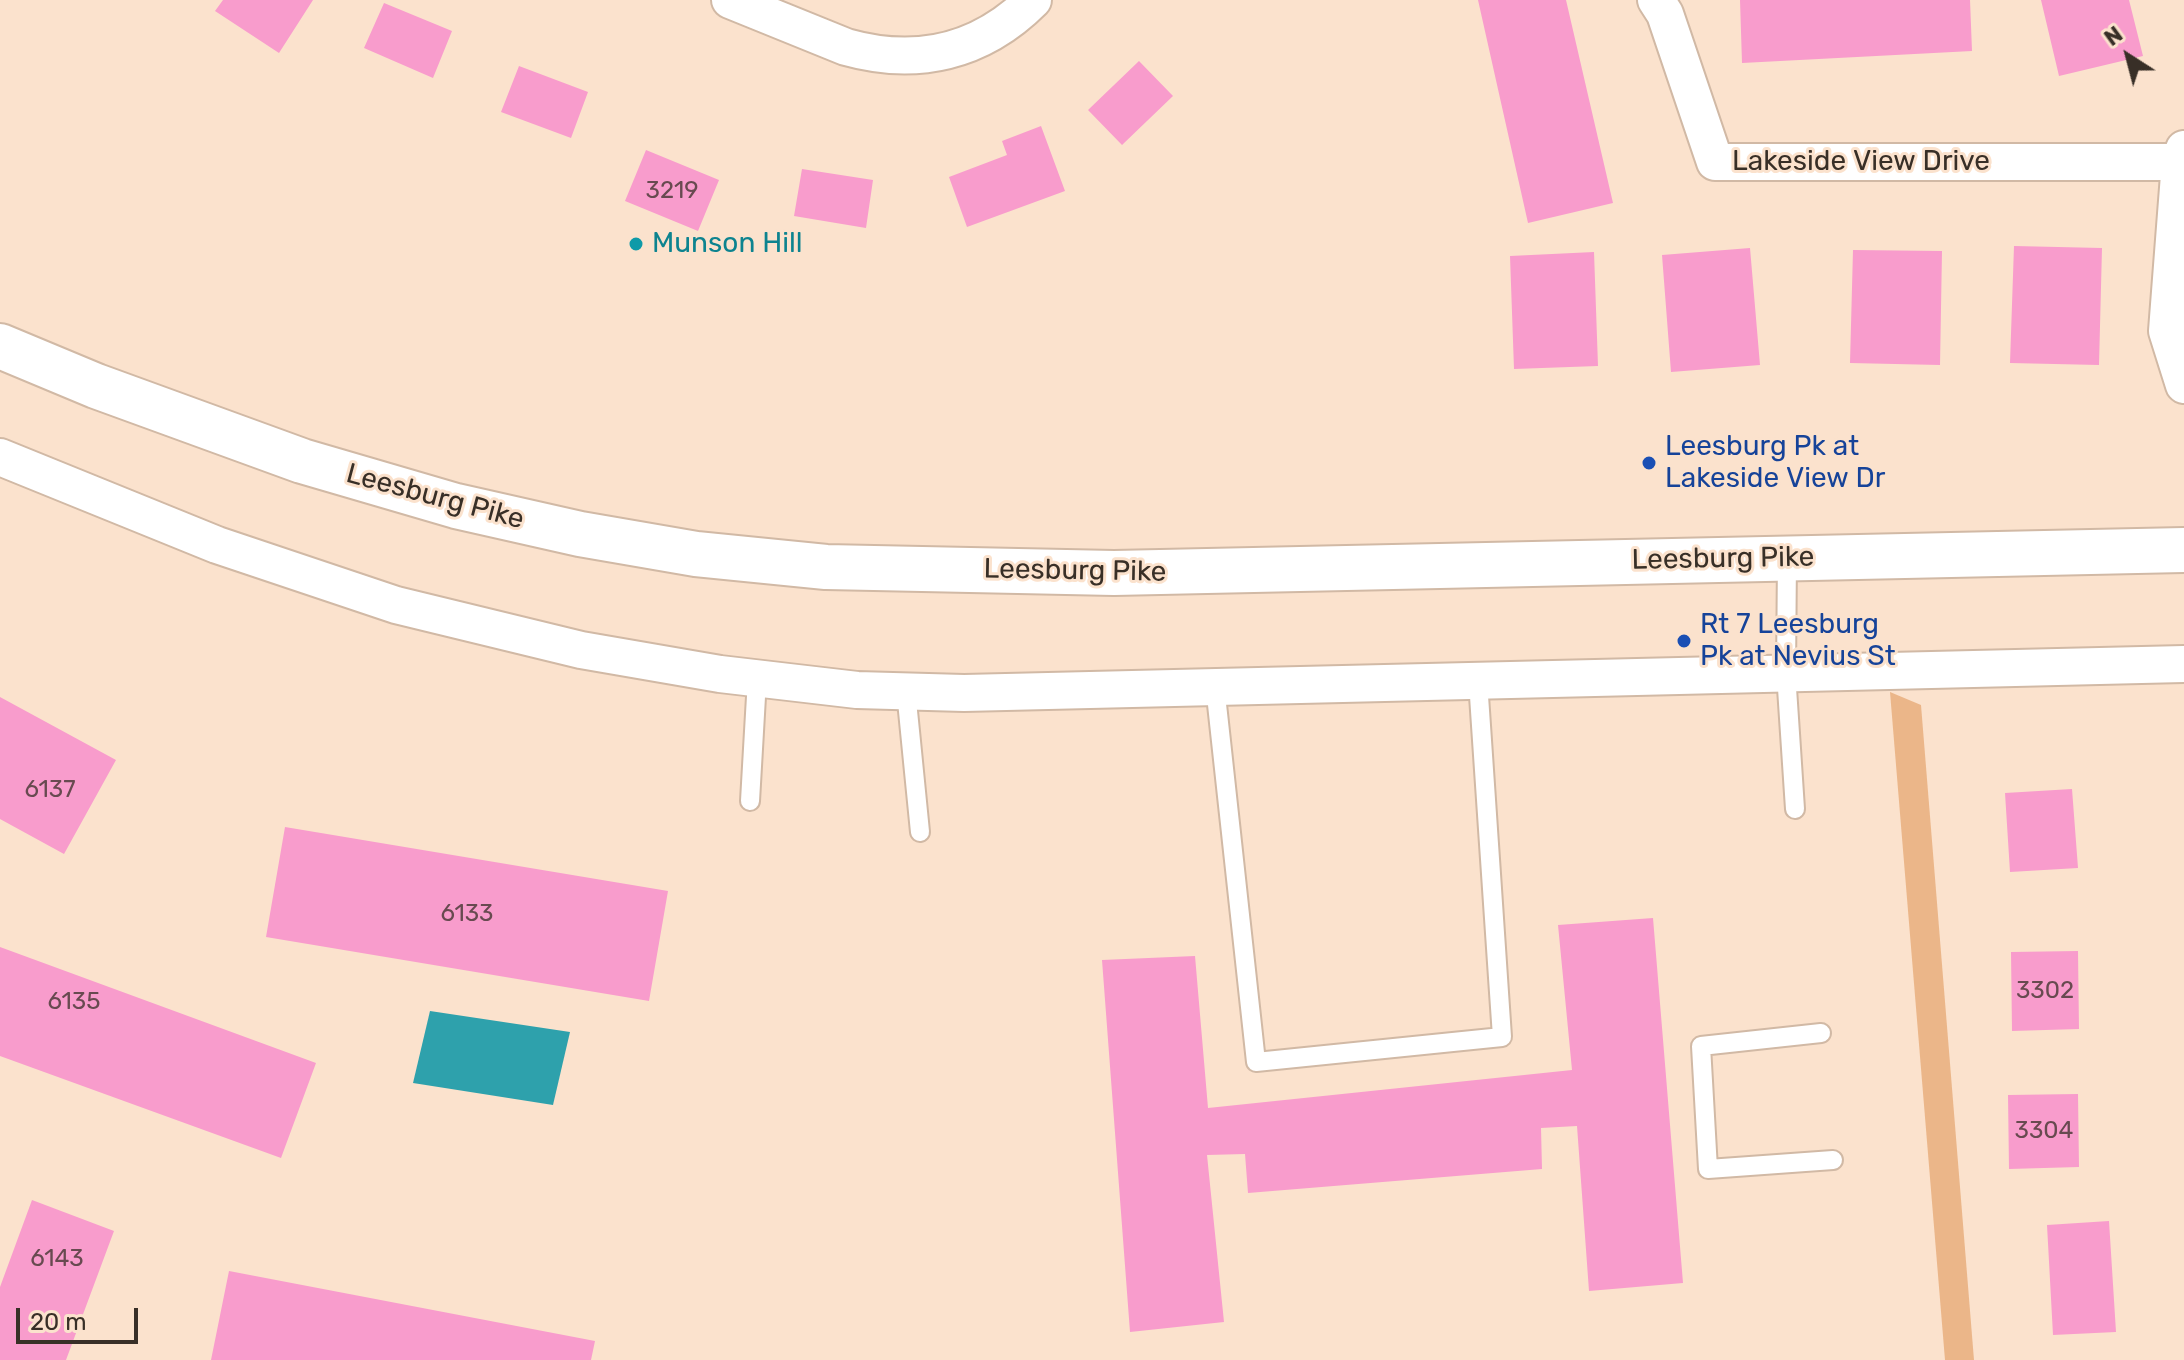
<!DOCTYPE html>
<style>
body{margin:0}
#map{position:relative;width:2184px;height:1360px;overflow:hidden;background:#fbe2cd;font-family:Rubik,sans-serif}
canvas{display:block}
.north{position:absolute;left:2088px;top:16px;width:80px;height:80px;-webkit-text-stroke:6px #fbe2cd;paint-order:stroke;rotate:324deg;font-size:22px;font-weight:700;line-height:32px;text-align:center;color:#382f27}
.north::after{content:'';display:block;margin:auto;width:28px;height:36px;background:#382f27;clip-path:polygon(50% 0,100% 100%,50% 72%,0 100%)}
.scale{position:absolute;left:16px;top:1308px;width:122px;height:36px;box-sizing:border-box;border:4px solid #382f27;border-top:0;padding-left:10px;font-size:24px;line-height:28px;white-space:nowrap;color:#382f27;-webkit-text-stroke:6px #fbe2cd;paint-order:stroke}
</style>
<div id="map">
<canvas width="2184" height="1360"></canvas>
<div class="north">N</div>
<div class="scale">20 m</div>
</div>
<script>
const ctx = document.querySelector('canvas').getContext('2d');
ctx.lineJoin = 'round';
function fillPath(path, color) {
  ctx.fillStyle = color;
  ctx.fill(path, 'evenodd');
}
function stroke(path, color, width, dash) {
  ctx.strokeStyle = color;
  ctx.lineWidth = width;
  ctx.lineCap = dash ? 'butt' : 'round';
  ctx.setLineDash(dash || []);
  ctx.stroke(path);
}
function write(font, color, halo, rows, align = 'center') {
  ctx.font = font + ' Rubik,sans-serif';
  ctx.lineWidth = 6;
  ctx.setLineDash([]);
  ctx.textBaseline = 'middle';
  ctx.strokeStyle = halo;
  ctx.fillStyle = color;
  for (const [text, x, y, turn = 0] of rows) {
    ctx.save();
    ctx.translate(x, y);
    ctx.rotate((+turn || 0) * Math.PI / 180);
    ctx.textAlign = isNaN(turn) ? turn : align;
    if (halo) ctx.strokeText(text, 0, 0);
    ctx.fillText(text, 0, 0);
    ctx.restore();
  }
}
fillPath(new Path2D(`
 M1890,692L1921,705L1974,1360H1945Z`), '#ebb689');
fillPath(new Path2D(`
 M430,1011L570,1032L553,1105L413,1083Z`), '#2ea1ac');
fillPath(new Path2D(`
 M223,0H313L279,53L215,11Z
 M1478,0H1566L1613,203L1528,223Z
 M1740,0H1970L1972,51L1742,63Z
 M2041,0H2129L2143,56L2059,76Z
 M384,3L452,31L433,78L364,48Z
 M1139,61L1173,96L1122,145L1088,110Z
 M519,66L588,92L571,138L501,112Z
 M1041,126L1065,191L967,227L949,177L1007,155L1002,141Z
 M646,150L719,180L698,231L625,201Z
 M802,169L873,180L866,228L794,216Z
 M2014,246L2102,248L2099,365L2010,363Z
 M1750,248L1760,365L1671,372L1662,255Z
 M1853,250L1942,251L1940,365L1850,363Z
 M1594,252L1598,366L1514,369L1510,256Z
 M0,697L116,760L64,854L0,819Z
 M2072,789L2078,868L2010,872L2005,793Z
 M285,827L668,891L649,1001L266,937Z
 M1653,918L1683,1283L1589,1291L1577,1126L1541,1128L1542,1169L1248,1193L1245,1154L1207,1155L1224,1322L1130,1332L1102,960L1195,956L1208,1108L1572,1070L1558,925Z
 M0,947L316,1063L281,1158L0,1056Z
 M2078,951L2079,1029L2012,1031L2011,952Z
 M2078,1094L2079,1167L2009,1169L2008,1095Z
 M32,1200L114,1231L66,1360H0V1287Z
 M2109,1221L2116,1332L2053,1335L2047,1225Z
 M229,1271L595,1341L591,1360H211Z`), '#f89ccc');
const service = new Path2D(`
 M1787,558L1786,673L1795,809
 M1215,686L1256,1062L1502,1037L1478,681
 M906,691L920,832
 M750,801L757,679
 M1821,1033L1701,1046L1708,1169L1833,1160`);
const minor = new Path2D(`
 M730,0L846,47C917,67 981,52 1033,0
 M1656,0L1665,14L1715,162H2184
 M2184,149L2180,162L2167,331L2184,385
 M0,457L217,545L396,605L581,650L720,674L857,690L964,693L2184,664`);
const primary = new Path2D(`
 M0,346L96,386L302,461L456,506L580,534L696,554L826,567L1114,573L2184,550`);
stroke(service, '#d1b9a5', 22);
stroke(minor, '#d1b9a5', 40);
stroke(primary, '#d1b9a5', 48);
stroke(service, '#fff', 18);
stroke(minor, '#fff', 36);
stroke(primary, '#fff', 44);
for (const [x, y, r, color] of [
 [636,244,8,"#0f9aa8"],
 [1649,463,8,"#1a4fb4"],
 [1684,641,8,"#1a4fb4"]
]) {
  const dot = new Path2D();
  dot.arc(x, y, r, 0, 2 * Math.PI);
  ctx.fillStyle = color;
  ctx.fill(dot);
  stroke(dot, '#fbe2cd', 3);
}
write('24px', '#684a50', null, [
 ["3219",672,191],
 ["6137",50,790],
 ["6133",467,914],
 ["3302",2045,991],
 ["6135",74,1002],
 ["3304",2044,1131],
 ["6143",57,1259]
]);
write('28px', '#382f27', '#fbe2cd', [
 ["Lakeside View Drive",1861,162],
 ["Leesburg Pike",435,497,15],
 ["Leesburg Pike",1723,559,-1],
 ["Leesburg Pike",1075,571,1]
]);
write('28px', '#0d838f', '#fbe2cd', [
 ["Munson Hill",652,244]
], 'left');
write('28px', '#164399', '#fbe2cd', [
 ["Leesburg Pk at",1665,447],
 ["Lakeside View Dr",1665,479],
 ["Rt 7 Leesburg",1700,625],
 ["Pk at Nevius St",1700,657]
], 'left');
</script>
